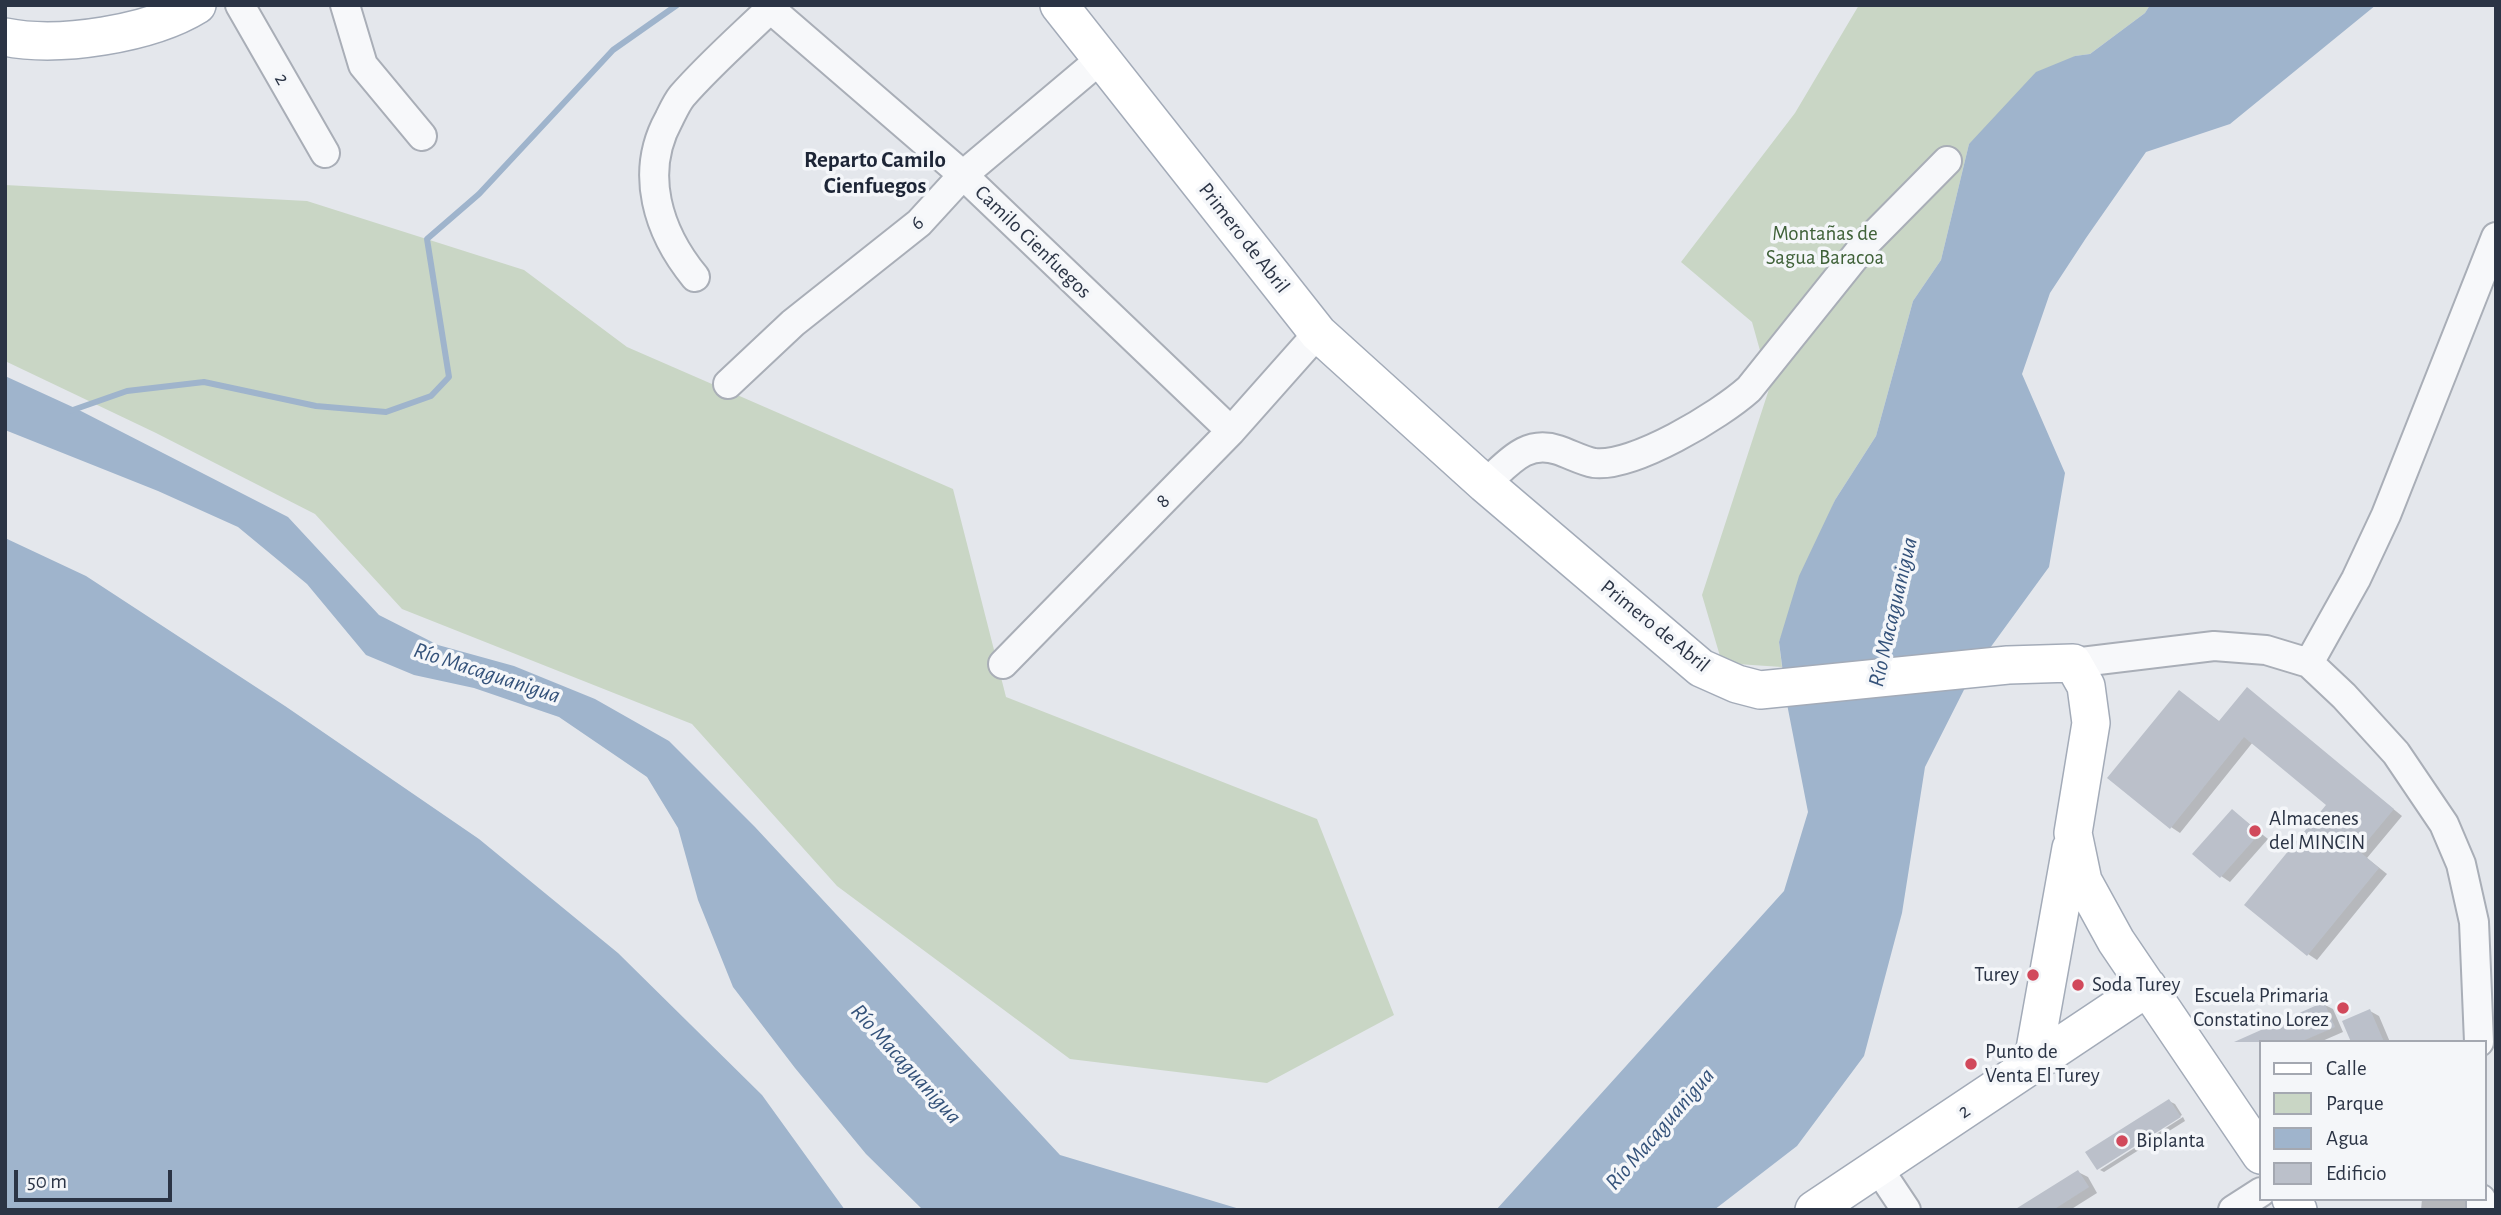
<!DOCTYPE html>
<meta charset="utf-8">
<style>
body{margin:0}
#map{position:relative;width:2501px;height:1215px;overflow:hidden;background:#e4e7ec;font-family:"Alegreya Sans",sans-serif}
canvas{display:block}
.frame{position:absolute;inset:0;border:7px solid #2b3445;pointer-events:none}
.legend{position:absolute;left:2259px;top:1040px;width:228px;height:161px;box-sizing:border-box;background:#f4f6f9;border:2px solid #a4a8b1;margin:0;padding:9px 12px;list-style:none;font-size:21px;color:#2b3445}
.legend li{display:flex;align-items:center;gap:14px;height:35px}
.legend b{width:35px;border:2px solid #a4a8b1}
.scale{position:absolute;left:14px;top:1170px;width:158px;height:32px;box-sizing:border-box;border:4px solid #2b3445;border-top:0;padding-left:9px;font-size:21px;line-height:24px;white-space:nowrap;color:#2b3445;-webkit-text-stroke:5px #f4f6f9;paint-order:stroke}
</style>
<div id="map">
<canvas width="2501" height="1215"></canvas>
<div class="frame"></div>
<ul class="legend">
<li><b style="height:9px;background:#fff"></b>Calle</li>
<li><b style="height:19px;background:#c9d6c5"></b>Parque</li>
<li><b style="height:19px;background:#9fb4cc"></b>Agua</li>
<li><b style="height:19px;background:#bbc0ca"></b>Edificio</li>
</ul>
<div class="scale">50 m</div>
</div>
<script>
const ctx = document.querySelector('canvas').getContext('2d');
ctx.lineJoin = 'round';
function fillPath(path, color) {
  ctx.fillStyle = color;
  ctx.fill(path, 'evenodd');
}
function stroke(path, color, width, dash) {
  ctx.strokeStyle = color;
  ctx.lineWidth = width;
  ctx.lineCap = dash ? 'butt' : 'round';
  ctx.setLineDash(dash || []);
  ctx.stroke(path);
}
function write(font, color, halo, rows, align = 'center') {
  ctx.font = font + ' "Alegreya Sans",sans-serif';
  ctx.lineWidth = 7;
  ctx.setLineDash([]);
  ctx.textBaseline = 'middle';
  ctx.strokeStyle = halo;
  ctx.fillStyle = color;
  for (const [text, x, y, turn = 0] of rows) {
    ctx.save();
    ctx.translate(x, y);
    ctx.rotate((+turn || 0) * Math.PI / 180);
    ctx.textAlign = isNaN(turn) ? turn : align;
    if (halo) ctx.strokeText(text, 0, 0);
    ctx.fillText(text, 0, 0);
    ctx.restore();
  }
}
fillPath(new Path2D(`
 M1859,5H2150L2145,13L2090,54L2075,56L1969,144L1941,260L1913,301L1876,436L1835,500L1779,642L1782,667L1722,663L1702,595L1770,386L1752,322L1681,262L1795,113Z
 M5,185L307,201L524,270L627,347L953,489L1006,697L1317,819L1394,1015L1267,1083L1070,1059L837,886L692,724L402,609L315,514L156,433L5,361Z`), '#c9d6c5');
fillPath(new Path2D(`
 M2150,5H2376L2230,124L2146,152L2086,238L2050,293L2022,374L2065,473L2049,567L1974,670L1925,767L1902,913L1864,1056L1797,1146L1714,1210H1496L1784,891L1808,812L1787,704L1779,642L1799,576L1835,500L1876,436L1913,301L1941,260L1969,144L2036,72L2075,56L2090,54L2145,13Z
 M5,376L77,409L288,517L379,615L438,645L514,666L595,699L669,741L755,827L1060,1155L1243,1210H923L866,1154L795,1068L733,987L698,900L678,828L647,777L559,717L474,688L414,675L366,655L307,584L238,527L158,491L5,430Z
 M5,538L86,576L285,706L479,839L618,953L762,1095L845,1210H5Z`), '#9fb4cc');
fillPath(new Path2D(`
 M2247,690L2402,816L2367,858L2387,874L2317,960L2308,954L2329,804L2253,742L2180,833L2171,827L2179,692L2220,722Z
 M2233,811L2268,839L2230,882L2221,876Z
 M2323,1004L2333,1009L2343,1032L2320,1042H2266Z
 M2370,1011L2379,1016L2390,1042H2353Z
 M2169,1101L2175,1104L2182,1115L2098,1167Z
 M2183,1117L2185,1121L2104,1172L2100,1170Z
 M2078,1172L2088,1177L2097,1193L2070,1210H2017Z
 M2422,1199H2471V1210H2421Z`), '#0003');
stroke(new Path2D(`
 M70,411L127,391L204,382L316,406L386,412L431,396L449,377L427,239L479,194L613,50L677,5`), '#9fb4cc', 6);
fillPath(new Path2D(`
 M2247,687L2394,809L2359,851L2379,868L2307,956L2244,905L2326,805L2244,737L2170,829L2107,778L2179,690L2219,721Z
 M2232,809L2260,833L2220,878L2192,854Z
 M2324,1002L2335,1027L2300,1042H2234Z
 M2370,1009L2384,1042H2351L2342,1021Z
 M2169,1099L2181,1117L2097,1170L2085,1152Z
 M2078,1170L2089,1187L2053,1210H2014Z`), '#bbc0ca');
const minor = new Path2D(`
 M240,5L325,153
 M345,5L363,65L422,136
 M766,5L963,175L1231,431
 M695,277C658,232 639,173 669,119C673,111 677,102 682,96C709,65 741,37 770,9
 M728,384L793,323L919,223L963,175L1102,58
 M1485,484C1508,464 1525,439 1558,450C1570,454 1583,461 1594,463C1633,468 1720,415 1749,389L1866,243L1947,161
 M2073,663L2214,646L2266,650L2309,663L2344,696L2396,753L2444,824L2461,864L2474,922L2479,1042
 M2309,663L2356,579L2386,515L2496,237
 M1003,664L1231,431L1318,333
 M1878,1168L1906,1210
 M2481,1199V1210
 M2233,1210L2261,1192`);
const major = new Path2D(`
 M1059,5L1318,333L1485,484L1701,668L1737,684L1760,690L2008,665L2073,663L2086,686L2091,723L2073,833L2083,881L2116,941L2261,1155
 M5,37C59,48 150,34 197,5
 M2032,1066L2071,848
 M2291,1199L2298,1210
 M1814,1210L2148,987`);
stroke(minor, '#a9aeb7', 32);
stroke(major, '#a3abb8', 40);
stroke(minor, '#f7f8fa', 28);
stroke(major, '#fff', 37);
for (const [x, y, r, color] of [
 [2255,831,7,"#d1495b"],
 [2033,975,7,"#d1495b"],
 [2078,985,7,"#d1495b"],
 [2343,1008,7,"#d1495b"],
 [1971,1064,7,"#d1495b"],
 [2122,1141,7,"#d1495b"]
]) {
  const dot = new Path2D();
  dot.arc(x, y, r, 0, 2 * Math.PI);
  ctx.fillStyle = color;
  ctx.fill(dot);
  stroke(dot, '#f4f6f9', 2.5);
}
write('21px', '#2b3445', '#f4f6f9', [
 ["2",282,79,60],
 ["6",917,223,-43],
 ["Primero de Abril",1244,238,52],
 ["Camilo Cienfuegos",1033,242,44],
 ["8",1163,501,-46],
 ["Primero de Abril",1655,626,39],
 ["2",1964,1111,-34]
]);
write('21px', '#3f6138', '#f4f6f9', [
 ["Montañas de",1825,234],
 ["Sagua Baracoa",1825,258]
]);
write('21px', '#2b3445', '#f4f6f9', [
 ["Almacenes",2269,819],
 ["del MINCIN",2269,843],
 ["Turey",2019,975,"right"],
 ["Soda Turey",2092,985],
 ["Escuela Primaria",2329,996,"right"],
 ["Constatino Lorez",2329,1020,"right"],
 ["Punto de",1985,1052],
 ["Venta El Turey",1985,1076],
 ["Biplanta",2136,1141]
], 'left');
write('bold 23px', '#1d2536', '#f4f6f9', [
 ["Reparto Camilo",875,160],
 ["Cienfuegos",875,186]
]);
write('italic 23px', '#34527a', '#f4f6f9', [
 ["Río Macaguanigua",1893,612,-77],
 ["Río Macaguanigua",487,673,18],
 ["Río Macaguanigua",906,1064,48],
 ["Río Macaguanigua",1660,1129,-49]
]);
</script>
